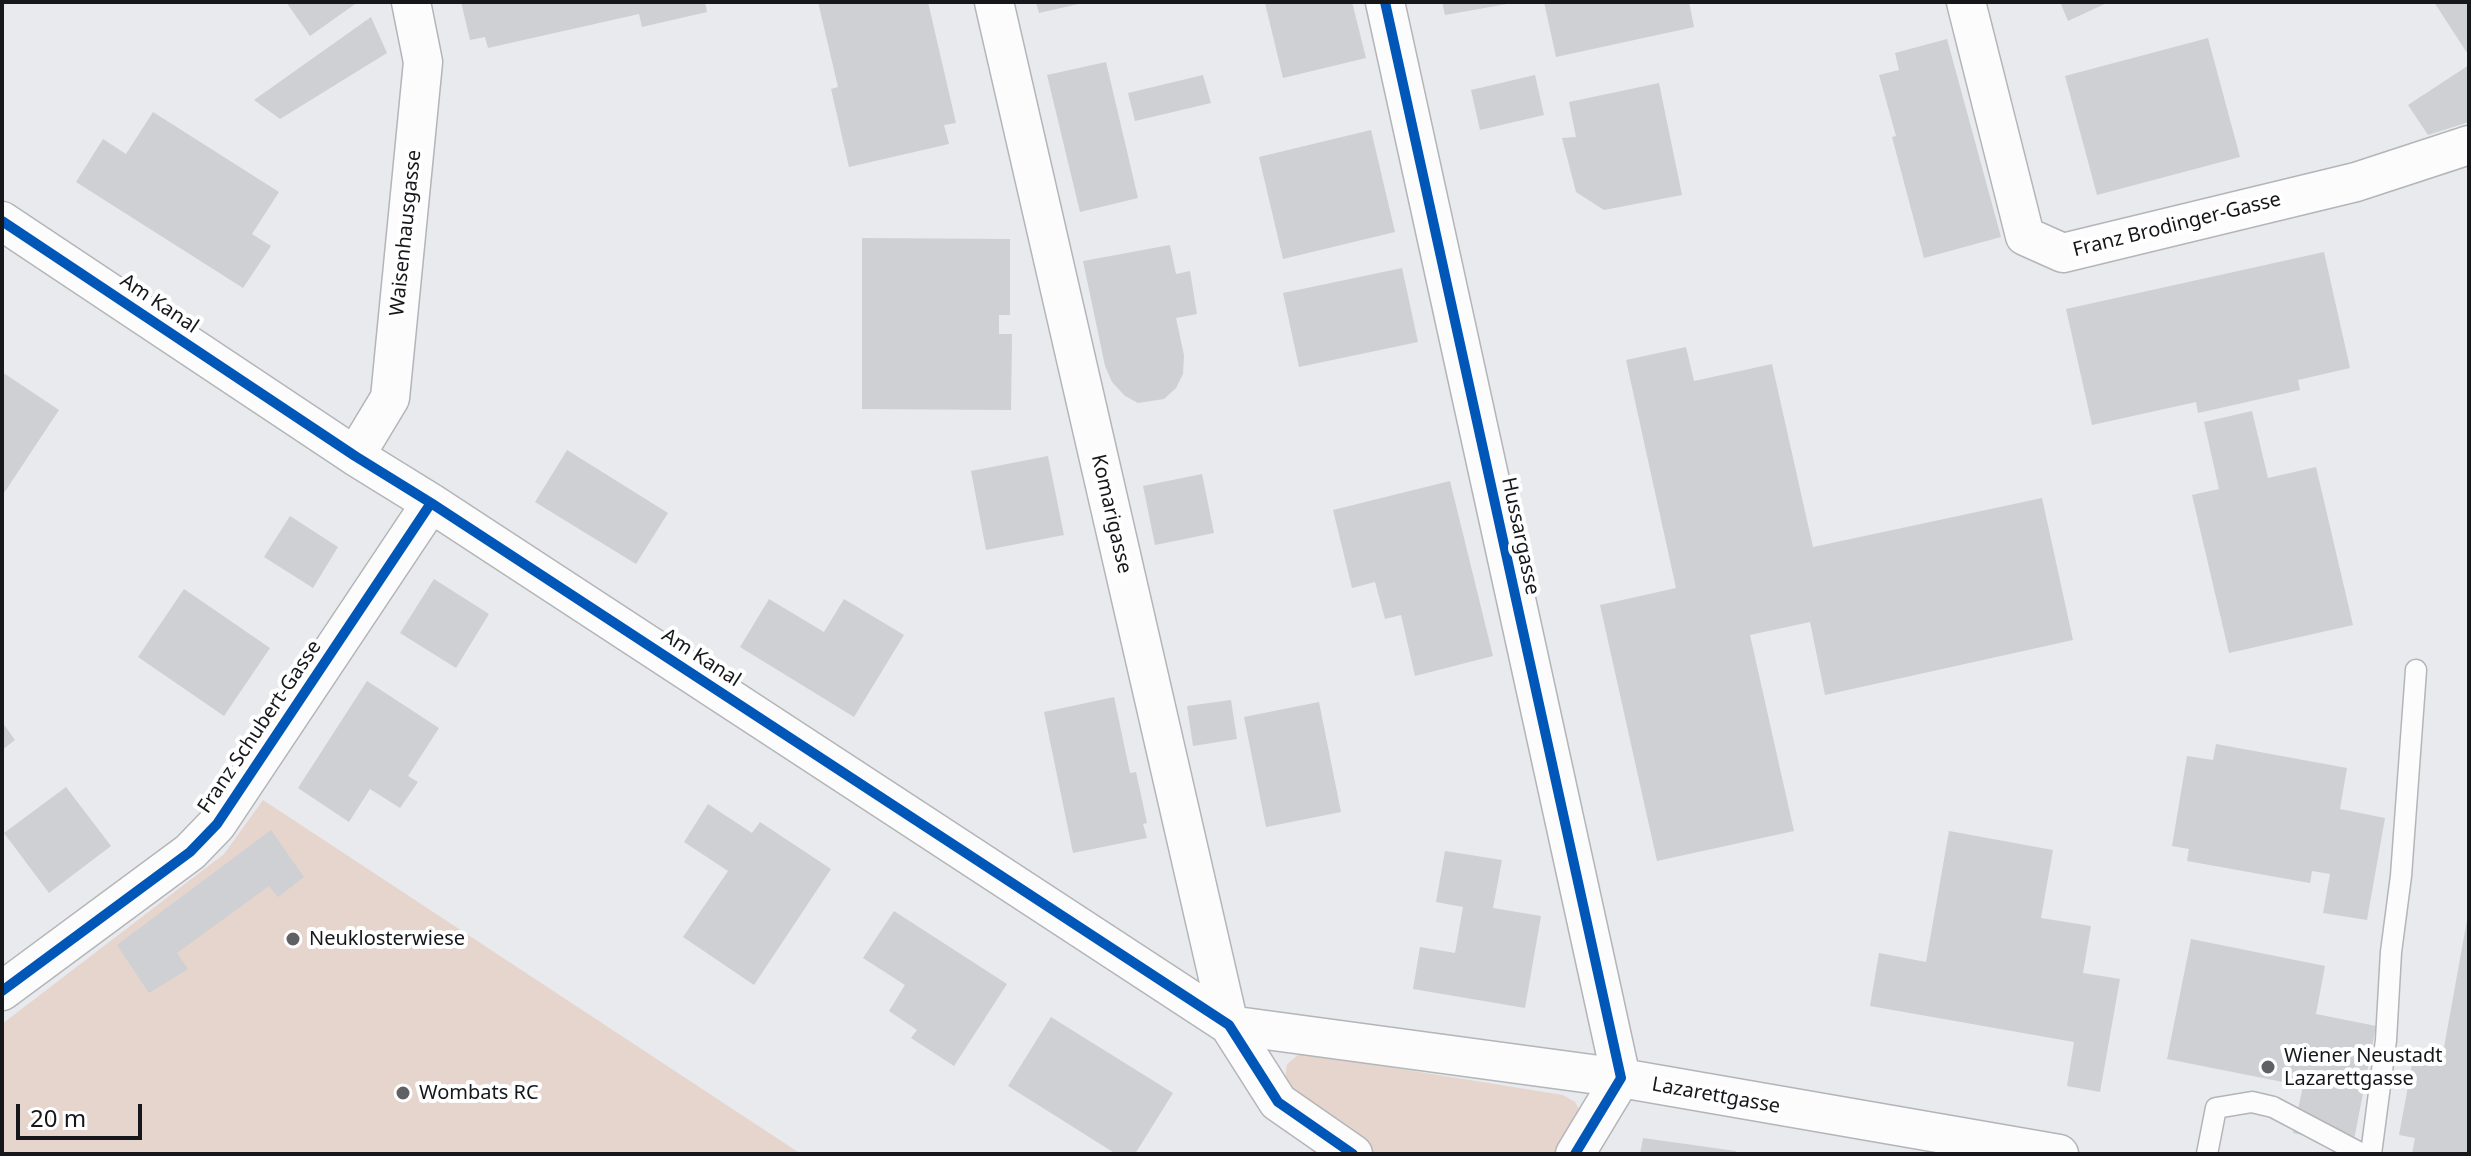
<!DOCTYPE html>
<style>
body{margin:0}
#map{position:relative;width:2471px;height:1156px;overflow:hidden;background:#e8eaee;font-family:"Noto Sans",sans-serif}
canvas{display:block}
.frame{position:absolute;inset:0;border:4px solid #16171a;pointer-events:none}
.scale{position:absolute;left:16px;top:1104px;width:126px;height:36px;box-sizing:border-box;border:4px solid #16171a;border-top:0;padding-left:10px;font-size:24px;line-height:28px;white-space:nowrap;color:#16171a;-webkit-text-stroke:6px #fff;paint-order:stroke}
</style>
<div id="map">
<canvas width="2471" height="1156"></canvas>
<div class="frame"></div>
<div class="scale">20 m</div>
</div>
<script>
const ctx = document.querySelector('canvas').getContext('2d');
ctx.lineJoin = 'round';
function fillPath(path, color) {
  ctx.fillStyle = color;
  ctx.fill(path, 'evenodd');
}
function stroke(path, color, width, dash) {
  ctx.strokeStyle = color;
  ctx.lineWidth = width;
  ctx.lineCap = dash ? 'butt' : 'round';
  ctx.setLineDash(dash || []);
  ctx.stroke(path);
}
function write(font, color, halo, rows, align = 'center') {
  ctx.font = font + ' "Noto Sans",sans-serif';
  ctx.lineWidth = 8;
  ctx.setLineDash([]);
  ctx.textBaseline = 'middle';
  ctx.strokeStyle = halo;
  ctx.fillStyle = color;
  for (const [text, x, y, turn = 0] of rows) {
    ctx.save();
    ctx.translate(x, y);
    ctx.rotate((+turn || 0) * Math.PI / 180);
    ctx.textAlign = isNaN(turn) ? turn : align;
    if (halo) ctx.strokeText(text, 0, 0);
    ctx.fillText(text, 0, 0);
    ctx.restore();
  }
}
fillPath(new Path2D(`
 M263,800L801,1154H2V1024L224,854Z
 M1308,1054L1563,1095L1575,1102L1581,1113L1562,1154H1377L1291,1093L1285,1078L1287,1064L1298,1055Z`), '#e6d5cd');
fillPath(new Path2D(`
 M286,2H358L310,36Z
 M461,2H705L707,12L642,27L639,14L488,48L485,37L470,40Z
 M818,2H928L956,123L944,125L949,144L849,167L831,89L838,87Z
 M1036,2H1083V3L1039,13Z
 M1352,2L1366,58L1283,78L1265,3Z
 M1442,2H1507V4L1445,15Z
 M1544,2H1689L1694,27L1556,57Z
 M2060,2H2109L2068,21Z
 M2434,2H2469V56Z
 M371,17L387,53L280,119L254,100Z
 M2208,38L2240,157L2097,195L2065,76Z
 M1947,39L2001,237L1924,258L1892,137L1896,136L1879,75L1899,70L1895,53Z
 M1106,62L1138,198L1080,212L1047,75Z
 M2469,65V122L2428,135L2408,105Z
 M1203,75L1211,103L1135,121L1128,93Z
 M1535,75L1544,115L1480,130L1471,90Z
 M1659,83L1682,195L1604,210L1576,192L1562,138L1576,137L1569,102Z
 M153,112L279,192L252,234L271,246L243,288L76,182L103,139L126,154Z
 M1371,130L1395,232L1283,259L1259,157Z
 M862,238L1010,239V315H999V334H1012L1011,410L862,409Z
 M1170,245L1176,274L1190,271L1197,314L1176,318L1184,355L1183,374L1176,388L1164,399L1138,403L1125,396L1112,382L1105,366L1083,261Z
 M2324,252L2350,368L2298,380L2300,390L2198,413L2196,402L2092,425L2066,309Z
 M1402,268L1418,342L1299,367L1283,293Z
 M1686,347L1694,381L1772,364L1813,547L2042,498L2073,640L1825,695L1810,622L1750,635L1794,831L1657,861L1600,605L1676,588L1626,360Z
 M2,372L59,410L2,496Z
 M2252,411L2268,478L2316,467L2353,625L2229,653L2192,495L2219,489L2204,422Z
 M567,450L668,513L636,564L535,502Z
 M1048,456L1064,535L986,550L971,471Z
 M1202,474L1214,533L1155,545L1143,486Z
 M1450,481L1493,656L1415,676L1401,615L1385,619L1375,582L1352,588L1333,510Z
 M290,516L338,547L313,588L264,557Z
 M434,579L489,614L456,668L400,633Z
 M184,589L270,648L224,716L138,657Z
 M769,599L824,632L844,599L904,635L854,717L740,647Z
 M367,681L439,728L408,776L418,782L400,808L370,789L349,822L298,788Z
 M1114,697L1130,773L1136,772L1147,823L1143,824L1147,838L1073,853L1044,712Z
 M1231,700L1237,739L1193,746L1187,706Z
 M1319,702L1341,812L1266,827L1244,717Z
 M2,722L15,740L2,750Z
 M2216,744L2347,768L2340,809L2385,818L2367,920L2323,913L2330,874L2312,871L2310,883L2187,861L2189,849L2172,846L2187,756L2213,760Z
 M66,787L111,846L49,893L4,833Z
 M708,804L752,833L760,822L831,869L754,985L683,937L728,871L684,842Z
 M271,830L304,877L278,897L269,886L177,953L188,969L149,993L117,945Z
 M1949,831L2053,850L2041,918L2091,926L2083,973L2120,979L2100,1092L2067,1086L2074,1042L1870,1006L1879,953L1926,962Z
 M1445,851L1502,860L1493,908L1541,916L1525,1008L1413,989L1420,947L1455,953L1463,907L1436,902Z
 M894,911L1007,984L954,1066L911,1038L917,1030L889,1011L905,985L863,958Z
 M2467,920L2469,1154H2412L2415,1138L2399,1135L2415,1048L2443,1053Z
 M2191,939L2325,966L2316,1014L2376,1026L2353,1145L2293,1133L2303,1086L2167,1059Z
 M1051,1017L1173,1093L1135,1154H1116L1008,1086Z
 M1643,1138L1736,1151L1735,1154H1640Z`), '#ced0d3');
const service = new Path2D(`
 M2207,1154L2216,1108L2252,1102L2273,1107L2362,1154
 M2371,1154L2386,1040L2391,952L2401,876L2416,670`);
const minor = new Path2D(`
 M994,2L1229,1025
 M1385,2L1621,1078L1575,1154
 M1966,2L2025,236L2063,253L2356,182L2469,145
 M2,221L355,456L431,503L1229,1025L1278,1102L1353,1154
 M355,456L390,398L423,62L411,2
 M2,991L190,852L217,824L431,503
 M1229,1025L1621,1078L2059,1154`);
stroke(service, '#b3b5b9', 23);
stroke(minor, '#b3b5b9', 41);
stroke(service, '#fcfcfc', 20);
stroke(minor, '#fcfcfc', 38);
stroke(new Path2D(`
 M1385,2L1621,1078L1575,1154
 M2,221L355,456L431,503L1229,1025L1278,1102L1353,1154
 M2,991L190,852L217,824L431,503`), '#0057b8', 10);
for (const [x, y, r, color] of [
 [293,939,8,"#606164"],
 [2268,1067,8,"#606164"],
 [403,1093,8,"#606164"]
]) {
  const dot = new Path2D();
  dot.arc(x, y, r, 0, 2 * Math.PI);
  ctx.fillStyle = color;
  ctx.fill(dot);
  stroke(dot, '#fff', 3);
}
write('20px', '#16171a', '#fff', [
 ["Franz Brodinger-Gasse",2177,225,-14],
 ["Waisenhausgasse",406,233,-84],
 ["Am Kanal",159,304,34],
 ["Komarigasse",1111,514,77],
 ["Hussargasse",1520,536,78],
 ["Am Kanal",701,658,33],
 ["Franz Schubert-Gasse",260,727,-56],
 ["Lazarettgasse",1716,1096,10]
]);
write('20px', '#16171a', '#fff', [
 ["Neuklosterwiese",309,939],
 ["Wiener Neustadt",2284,1056],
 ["Lazarettgasse",2284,1079],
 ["Wombats RC",419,1093]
], 'left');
</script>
